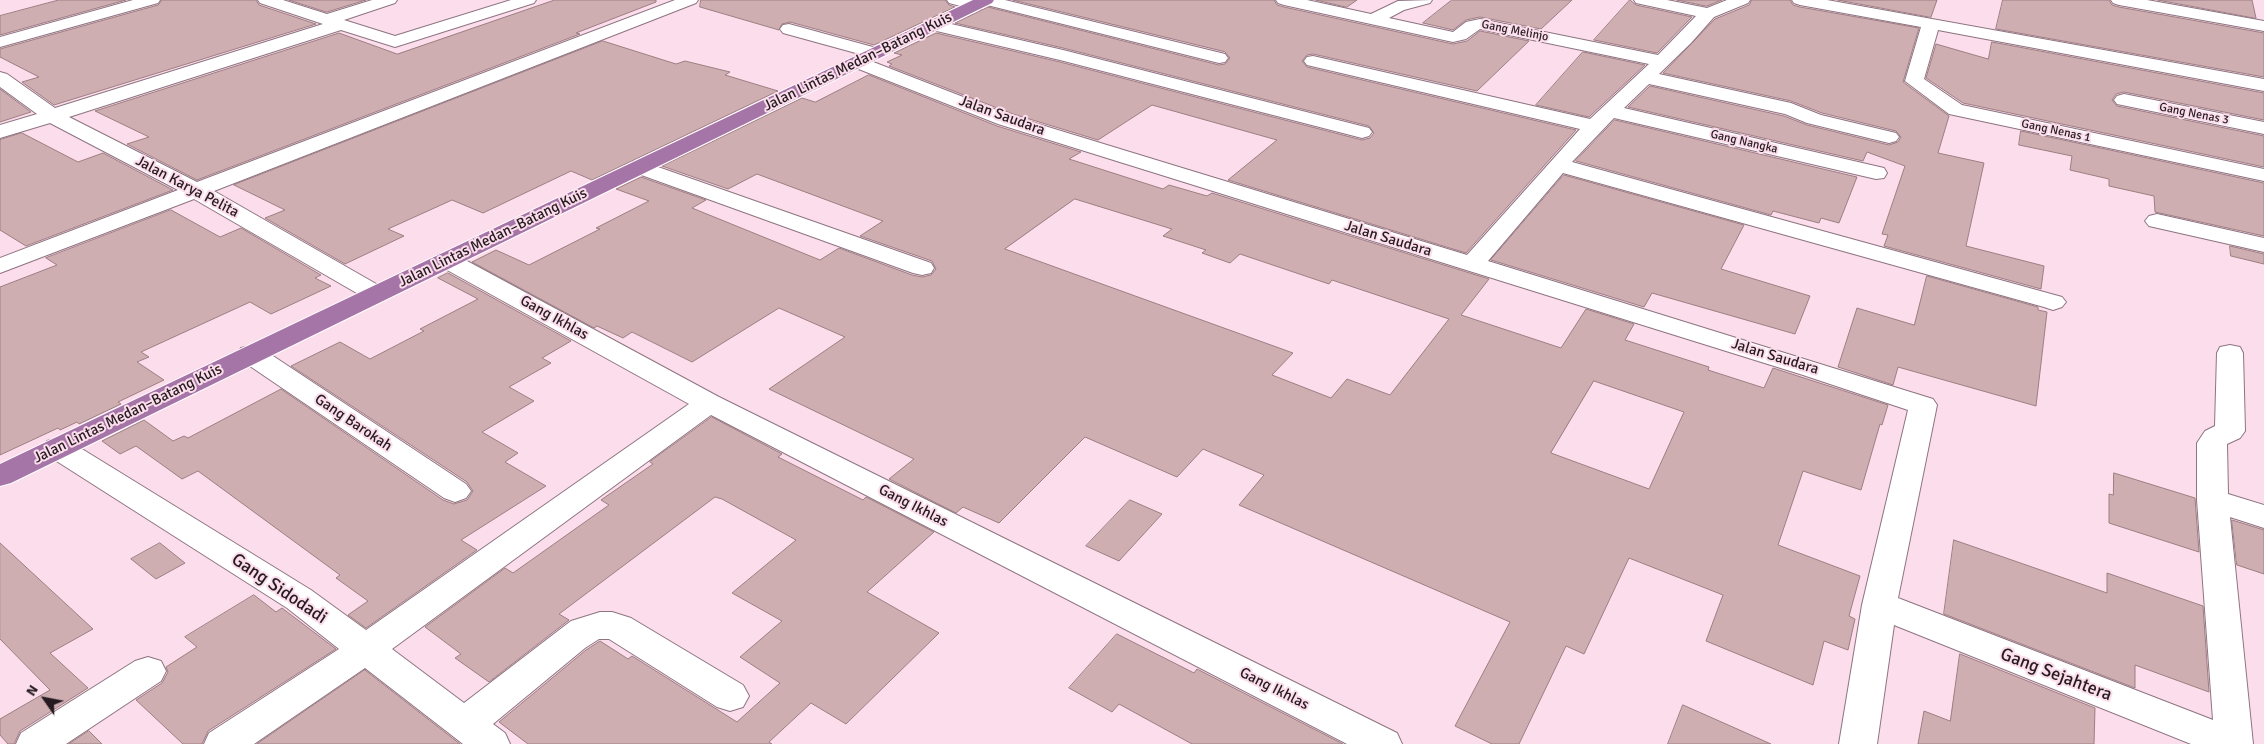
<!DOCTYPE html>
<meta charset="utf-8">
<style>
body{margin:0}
#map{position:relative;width:2264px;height:744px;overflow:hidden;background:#fbddeb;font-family:Signika,sans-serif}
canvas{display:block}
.north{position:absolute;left:20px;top:674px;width:50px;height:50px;-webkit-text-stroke:4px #fbddeb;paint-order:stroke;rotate:303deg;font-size:14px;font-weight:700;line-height:20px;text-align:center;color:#251b20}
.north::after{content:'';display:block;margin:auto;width:18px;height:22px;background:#251b20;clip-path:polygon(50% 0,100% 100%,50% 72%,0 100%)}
</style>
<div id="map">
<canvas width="2264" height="744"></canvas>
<div class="north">N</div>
</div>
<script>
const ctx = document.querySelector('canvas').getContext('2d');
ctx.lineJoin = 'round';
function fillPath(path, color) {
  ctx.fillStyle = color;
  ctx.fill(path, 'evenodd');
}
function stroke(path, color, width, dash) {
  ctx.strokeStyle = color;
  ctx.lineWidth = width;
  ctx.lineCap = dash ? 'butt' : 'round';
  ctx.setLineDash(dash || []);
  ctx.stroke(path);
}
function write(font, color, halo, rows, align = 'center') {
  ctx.font = font + ' Signika,sans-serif';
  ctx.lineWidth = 4;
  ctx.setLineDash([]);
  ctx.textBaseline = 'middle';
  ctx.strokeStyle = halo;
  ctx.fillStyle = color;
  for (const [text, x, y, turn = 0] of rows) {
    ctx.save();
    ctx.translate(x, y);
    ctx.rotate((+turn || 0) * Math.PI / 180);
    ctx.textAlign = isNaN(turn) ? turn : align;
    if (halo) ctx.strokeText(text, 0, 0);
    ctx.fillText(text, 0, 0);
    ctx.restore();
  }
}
const building = new Path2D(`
 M59,0H126L0,35V16Z
 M162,0H256L259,5L316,24L54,105L22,82L39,77L0,57V49L158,5Z
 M289,0H366L327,12Z
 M555,0H656V2L576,33L580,34L197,180L127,144L149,137L95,111L339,33L397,54Z
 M701,0H945L949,5L955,7L874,45L790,22L782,24L779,30L700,7Z
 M1013,0H1274L1277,5L1284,7L1453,44L1467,41L1480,31L1529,41L1477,91L1313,54L1307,55L1302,61L1307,67L1576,130L1466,253L1228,180L1277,140L1152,105L1098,140L1013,114L889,66L892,64L887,62L902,55L894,53L936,33L1060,62L1362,140L1370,138L1374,133L1369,126L1063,48L955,23L988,7L1219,65L1225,64L1230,58L1225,52Z
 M1316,0H1357L1347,7Z
 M1452,0H1572L1541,29L1480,17L1466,20L1453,30L1423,23Z
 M1630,0L1636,5L1692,17L1657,53L1594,40Z
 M1677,0H1722L1707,6Z
 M1752,0H1790L1793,5L1800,7L1919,28L1903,82L1949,116L1938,153L1984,163L1966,246L2044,266L2041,289L1884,246L1888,235L1882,234L1905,166L1867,152L1863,161L1628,107L1650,86L1784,116L1807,125L1889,145L1898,142L1901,137L1896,131L1822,113L1791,101L1663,73L1715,19L1749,5Z
 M1838,0H1937L1931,17Z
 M2003,0H2109L2112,5L2119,7L2264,33V77L1996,29Z
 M2158,0H2252L2256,18Z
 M603,41L676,64L685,61L730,72L725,75L778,91L592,180L571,171L483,213L452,200L388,229L404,236L345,264L265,218L285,210L234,185Z
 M1992,42L2264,93V120L2124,92L2116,94L2112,100L2117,106L2264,136V167L1963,103L1926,78L1936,44L1988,59Z
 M1583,52L1645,65L1589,117L1536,105Z
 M869,75L997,126L1081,152L1069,159L1163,189L1169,185L1207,196L1212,193L1489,279L1461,315L1561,348L1586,309L1634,324L1625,340L1709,367L1708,370L1764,388L1773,368L1888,405L1882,425L1880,424L1861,490L1803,471L1778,545L1860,576L1849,616L1855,619L1848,650L1824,641L1813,685L1706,641L1723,595L1629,558L1584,654L1566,646L1519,744H1492L1455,726L1510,622L1239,505L1264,475L1203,449L1177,477L1085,437L999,523L963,507L956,513L889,479L914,459L769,389L845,337L779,308L692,362L632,332L623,338L597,326L594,328L472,262L496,250L529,265L600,229L596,228L649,201L616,189L641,177L706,200L692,208L820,260L839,248L912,275L922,277L931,275L936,269L932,261L860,236L883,221L757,174L728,189L662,166L802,98L815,102ZM1075,199L1172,229L1163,236L1206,250L1202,253L1230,263L1240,254L1329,284L1332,280L1449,319L1390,395L1347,379L1331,398L1272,375L1293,353L1005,249ZM1594,381L1684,412L1649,489L1551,453Z
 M0,89L31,112L0,122Z
 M1615,120L1857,177L1839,223L1821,218L1819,223L1773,211L1771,215L1576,161Z
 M2021,131L2264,183V236L2155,212L2154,196L2109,186V179L2070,170L2072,156L2019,145Z
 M22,133L78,162L103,153L173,190L26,246L0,230V140Z
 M1564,175L1744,225L1721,269L1810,296L1795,334L1652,293L1644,307L1491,260Z
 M171,210L220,237L241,228L321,275L315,278L331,286L271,314L250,302L141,352L149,357L137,362L164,380L118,402L121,404L79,424L77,422L60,430L58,428L0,455V287L57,265L46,258Z
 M2230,246L2264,254V264L2231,256Z
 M448,273L571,341L542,358L551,363L509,387L534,401L482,432L518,453L505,462L546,486L461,540L477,550L366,628L348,615L368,601L336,578L340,575L198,471L182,479L136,446L120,454L102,441L144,420L173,441L184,436L188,438L281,389L443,500L454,504L467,500L473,491L467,482L291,366L340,342L370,359L424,331L420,329L478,299L438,278Z
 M1927,276L2038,307V310L2047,312L2036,406L1898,367L1893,385L1838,367L1857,308L1914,325Z
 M712,417L782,454L778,457L863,500L866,497L934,532L867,592L939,633L846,724L811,703L769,742L772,744H528L499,722L586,650L600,641L628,659L632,656L737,722L780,683L740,657L782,621L732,593L796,540L722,499L715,497L559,614L569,620L489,682L455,658L461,654L425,627L505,568L513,573L609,505L601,500L653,464L650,462Z
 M2114,473L2195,498L2199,552L2109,523V494L2113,495Z
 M1130,500L1162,514L1119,561L1086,546Z
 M2232,520L2264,530V574L2237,565Z
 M1954,540L2107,593V573L2203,606L2209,692L2135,665V688L1944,614Z
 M0,543L93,629L50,653L88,688L20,731L14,744H8L0,735V719L50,690L0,639Z
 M160,543L185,563L156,579L131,559Z
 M254,595L276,612L282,608L336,649L208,731L202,744H183L136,700L162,683L168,672L166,667L197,647L185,637Z
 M1117,634L1194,673L1197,669L1343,744H1192L1119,704L1112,712L1069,688Z
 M1960,654L2095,708L2094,744H1918L1924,711L1950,721Z
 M365,670L460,744H257Z
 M1683,705L1771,744H1668Z
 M89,731L102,744H69Z`);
fillPath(building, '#cfaeb2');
stroke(building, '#9d7e82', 1);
const minor = new Path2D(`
 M133,0H160L158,3L0,47V37Z
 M258,0H283L327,14L372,0H397L395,3L344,20L395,36L511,0H536L534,3L395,47L341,30L69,117L197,182L675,0H698L696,3L214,191L385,289L389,294L385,299L376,302L367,299L194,199L0,273V258L178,190L50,123L0,138V125L37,114L0,87V72L7,74L55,108L323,24L260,3Z
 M947,0H1005L1225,54L1228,58L1225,62L1219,63L983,4L981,9L975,10L949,3Z
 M1276,0H1307L1371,14L1398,1L1432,0L1430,3L1404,10L1389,18L1453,32L1466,22L1480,19L1658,55L1696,16L1636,3L1634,0H1667L1707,8L1727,0H1750L1748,3L1714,17L1691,43L1659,74L1791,103L1821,115L1896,133L1899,137L1896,141L1889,143L1807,123L1785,114L1649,84L1624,108L1884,168L1887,173L1884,178L1876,179L1614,118L1572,162L2062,297L2066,302L2062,307L2053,310L2044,307L1563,173L1488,261L1933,399L1937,405L1898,598L2213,720L2197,500V443L2205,431L2215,426L2217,353L2220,347L2230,345L2240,347L2243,353L2245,431L2240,438L2227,444L2228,494L2264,505V528L2230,517L2253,744H2191L1894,625L1877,744H1839L1862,605L1908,410L1803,375L998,124L851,66L848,62L851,58L857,57L863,58L1012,116L1467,255L1580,129L1307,65L1304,61L1307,57L1313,56L1590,119L1649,64L1480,29L1466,39L1453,42L1284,5L1278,3Z
 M1792,0H1827L2264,79V91L1938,30L1924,79L1962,105L2264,169V181L1949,114L1905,81L1921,27L1800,5L1794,3Z
 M2111,0H2147L2264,21V31L2119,5L2113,3Z
 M934,20L1063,50L1369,128L1372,132L1369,136L1362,138L1060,60L928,29L925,25L928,21Z
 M789,24L880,49L883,53L880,57L874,58L783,33L780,29L783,25Z
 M2124,94L2264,122V134L2117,104L2114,100L2117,96Z
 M641,161L931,263L934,268L931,273L922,275L913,273L633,172L630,167L633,162Z
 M2157,214L2264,238V252L2149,226L2145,221L2149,216Z
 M447,253L456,255L719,397L1397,733L1402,744H1347L711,415L392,649L464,703L571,621L600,612H612L631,618L743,685L749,696L743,707L730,711L717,707L609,639H599L585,648L493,724L505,733L510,744H463L365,668L254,744H204L209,733L339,649L287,608L47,455L43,448L47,441L58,438L69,441L311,590L366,630L689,404L438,265L435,260L438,255Z
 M251,346L261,348L466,484L471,491L466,498L455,502L444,498L241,360L238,354L241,348Z
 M148,657L161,661L166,671L161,681L66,744H16L21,733L135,661Z`);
const highway = new Path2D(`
 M973,0H994L992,3L11,483L0,486V464Z`);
stroke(minor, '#8e7481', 2);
stroke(highway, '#fff', 2);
fillPath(minor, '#fff');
fillPath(highway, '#a675a8');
write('12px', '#251b20', '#fbddeb', [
 ["Gang Melinjo",1515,31,11],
 ["Gang Nenas 3",2194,114,11],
 ["Gang Nenas 1",2056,131,12],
 ["Gang Nangka",1744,142,13]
]);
write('15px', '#251b20', '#fbddeb', [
 ["Jalan Lintas Medan–Batang Kuis",858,62,-26],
 ["Jalan Saudara",1002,116,20],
 ["Jalan Karya Pelita",187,187,28],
 ["Jalan Lintas Medan–Batang Kuis",493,238,-26],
 ["Jalan Saudara",1388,239,17],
 ["Gang Ikhlas",554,318,29],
 ["Jalan Saudara",1775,357,17],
 ["Jalan Lintas Medan–Batang Kuis",128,414,-26],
 ["Gang Barokah",353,423,34],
 ["Gang Ikhlas",913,506,27],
 ["Gang Ikhlas",1274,689,27]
]);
write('18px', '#251b20', '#fbddeb', [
 ["Gang Sidodadi",279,589,34],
 ["Gang Sejahtera",2056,675,21]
]);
</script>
